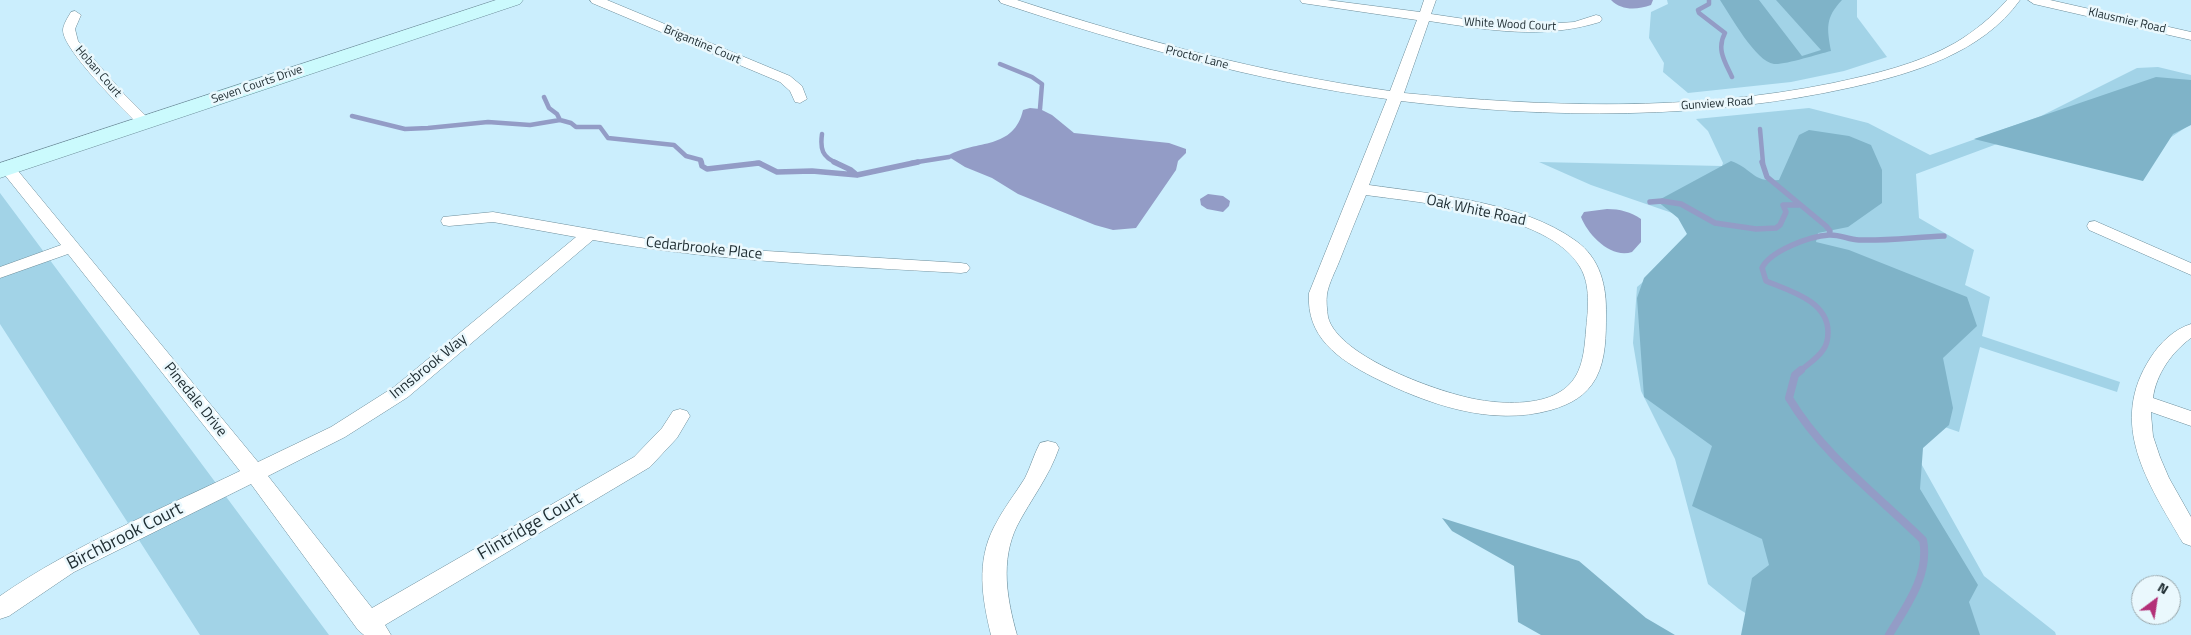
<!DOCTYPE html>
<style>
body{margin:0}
#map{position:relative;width:2191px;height:635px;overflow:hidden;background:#cbeefd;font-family:"Titillium Web",sans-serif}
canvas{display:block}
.north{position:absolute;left:2131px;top:575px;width:50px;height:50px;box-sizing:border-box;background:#eaf8fd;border:1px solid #9aa8ad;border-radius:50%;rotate:31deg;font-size:14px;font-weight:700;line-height:20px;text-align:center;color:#212f34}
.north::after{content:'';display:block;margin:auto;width:18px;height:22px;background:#b33078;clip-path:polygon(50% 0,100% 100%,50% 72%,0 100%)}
</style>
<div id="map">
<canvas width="2191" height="635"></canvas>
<div class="north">N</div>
</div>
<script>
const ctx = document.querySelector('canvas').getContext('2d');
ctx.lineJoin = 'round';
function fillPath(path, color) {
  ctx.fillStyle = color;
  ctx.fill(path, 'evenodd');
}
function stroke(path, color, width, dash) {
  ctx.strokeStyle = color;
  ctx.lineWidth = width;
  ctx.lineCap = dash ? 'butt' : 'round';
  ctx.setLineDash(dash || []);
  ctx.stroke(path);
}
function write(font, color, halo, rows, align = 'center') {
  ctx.font = font + ' "Titillium Web",sans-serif';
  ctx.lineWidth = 5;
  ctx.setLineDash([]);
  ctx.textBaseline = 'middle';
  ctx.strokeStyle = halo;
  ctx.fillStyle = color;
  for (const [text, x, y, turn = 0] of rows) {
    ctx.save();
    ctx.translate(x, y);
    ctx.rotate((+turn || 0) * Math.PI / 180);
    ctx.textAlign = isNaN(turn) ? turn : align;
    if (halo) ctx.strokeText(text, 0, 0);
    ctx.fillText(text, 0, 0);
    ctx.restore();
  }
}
fillPath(new Path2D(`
 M1667,0H1857V17L1887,57L1844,71L1791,82L1688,93L1663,72L1664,63L1649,38L1651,12L1668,4Z
 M2158,67L2191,75V124L2132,163L1997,144L1916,174L1919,218L1974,250L1965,285L1990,297L1982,336L2120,382L2117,392L1980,347L1959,432L1890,408L1984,576L2055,632L2056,635H1780L1739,609L1708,584L1675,459L1641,391L1633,343L1637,287L1675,255L1688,232L1678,215L1591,185L1539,162L1722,166L1723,163L1708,131L1696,119L1809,108L1868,123L1930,155L2041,116L2137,68Z
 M0,193L329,635H200L0,324Z`), '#a2d3e7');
fillPath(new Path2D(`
 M1720,0H1759L1802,56L1821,50L1776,0H1842C1825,18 1827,28 1831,51C1818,54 1785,65 1774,64C1756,62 1730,15 1720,0Z
 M2156,77L2191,80V125L2173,134L2143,181L1974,139Z
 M1809,130L1849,136L1871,145L1882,170V203L1848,227L1818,233L1816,242L1849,250L1967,297L1977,326L1943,358L1953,408L1949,425L1923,448L1920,489L1978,585L1969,602L1980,635H1741L1752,578L1769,565L1762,539L1692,506L1712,446L1644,397L1637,298L1644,278L1687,234L1678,218L1657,201L1731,161C1752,168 1752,183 1779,180L1799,135Z
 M1442,518L1579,561L1646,618L1675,635H1541L1518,622L1514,566L1452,531Z`), '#7fb3c8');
fillPath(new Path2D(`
 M1611,0H1653L1651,5C1637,10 1622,11 1611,0Z
 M1030,108L1040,109L1052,115L1074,133L1169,143L1186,149V153L1178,161L1176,170L1136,228L1113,230L1095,225L1018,194L992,178L965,167L949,157V155C976,140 1014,150 1023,110Z
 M1208,194L1223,196L1230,201L1229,206L1223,212L1207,209L1201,205L1200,199Z
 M1607,209C1620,209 1631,212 1641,219V242L1632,252C1611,259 1588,235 1581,217L1584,212Z`), '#939cc6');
stroke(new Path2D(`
 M1709,0V4L1698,10L1699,13L1725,33C1716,49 1725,62 1732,77
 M1000,64L1032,77L1042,84L1040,109
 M544,97L549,108L557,114L560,120
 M352,116L405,129L428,128L488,122L530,125L560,120L571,123L576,127H600L608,138L674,145L686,156L701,160L702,163
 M1760,129L1763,163
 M822,134C820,149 822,157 837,163
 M756,163H760
 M911,163L949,157`), '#939cc6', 4.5);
stroke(new Path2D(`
 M701,162L702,166L707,169L759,163L777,172L812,171L857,175L918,162
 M834,162L851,170L857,175
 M1762,162L1767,177L1826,226L1830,231L1829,235
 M1650,202L1662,201L1681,204L1715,223L1756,229L1776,228L1780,225L1786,212L1783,205H1799
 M1800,371C1807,365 1818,358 1823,350C1827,345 1828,338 1828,332C1828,301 1790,291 1766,281L1762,268C1770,251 1810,236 1829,235C1839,234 1849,240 1859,240C1887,241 1916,237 1944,236`), '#939cc6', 5.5);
stroke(new Path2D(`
 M1801,370L1795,375L1789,398C1823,455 1876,494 1923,540C1930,575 1906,607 1889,635`), '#939cc6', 8);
const street = new Path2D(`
 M590,0H607L790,76L802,86L807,99L800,103L795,102L790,91L780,82L592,3Z
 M999,0H1017C1140,40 1262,73 1390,91L1417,20L1302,3L1300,0H1327L1420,12L1424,0H1436L1431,14L1485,22L1531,25L1574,22L1596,15L1600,16L1602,19L1600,22C1541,40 1489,30 1429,21L1404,93C1546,107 1692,112 1833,83C1875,74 1918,64 1955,43C1975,31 1992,17 2007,0H2020C1982,53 1914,73 1853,87C1706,120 1550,119 1401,101L1369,185C1433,194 1523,202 1576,241C1600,258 1607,286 1606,315C1606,335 1606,359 1596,378C1586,396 1571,404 1551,410C1491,427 1427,404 1373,377C1338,359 1306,337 1309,293L1387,99C1255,81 1127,45 1001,3ZM1366,195C1422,203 1549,213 1580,267C1591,285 1588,310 1586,330C1584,355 1582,380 1558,393C1537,405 1503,404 1480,400C1442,394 1338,357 1328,317C1327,310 1326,301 1327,294C1329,283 1335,272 1339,262C1348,239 1357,217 1366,195Z
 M2028,0H2050L2191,32V40L2034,4Z
 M75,11L81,15L75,29L78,41L124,94L150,120L152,123L150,126H140C124,110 62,49 63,30C63,25 68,17 71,12Z
 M8,164L14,166L258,462L331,427L394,387L576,237L493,222L449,226L443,225L441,221L443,217L493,212L653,240L734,249L961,263L967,264L970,268L967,272L961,273C838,266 715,261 593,240L408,397L345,437L268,476L372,608L634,457L662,428L673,411L680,409L687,411L690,416L677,438L650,467L385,625L391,635H364L358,630L251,484L74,572L9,616L0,619V596C74,545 159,510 240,471L68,254L0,278V267L61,245L0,169L2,166Z
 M2095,221L2191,263V275L2089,230L2087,226L2089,222Z
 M2191,324V338C2172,352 2156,374 2153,398L2191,411V426L2151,412V414L2153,436L2160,457L2169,478L2191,517V546L2183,543C2148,483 2107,424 2151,357C2160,343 2174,329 2191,324Z
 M1048,441L1056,443L1059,448C1049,477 1031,499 1017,526C1000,561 1007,599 1017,635H991C982,598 976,562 994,527C1003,509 1015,494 1025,478C1031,466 1034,454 1040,443Z`);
const secondary = new Path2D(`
 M496,0H523L520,4L0,178V163Z`);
stroke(street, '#6d8d9a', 1);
stroke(secondary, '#6d8d9a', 1);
fillPath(street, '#fff');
fillPath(secondary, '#cbfafd');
write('12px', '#212f34', '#eaf8fd', [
 ["Klausmier Road",2127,21,13],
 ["White Wood Court",1510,25,3],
 ["Brigantine Court",702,45,23],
 ["Proctor Lane",1197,58,14],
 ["Hoban Court",98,72,49],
 ["Seven Courts Drive",257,85,-19],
 ["Gunview Road",1717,104,-4]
]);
write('15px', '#212f34', '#eaf8fd', [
 ["Oak White Road",1476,211,12],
 ["Cedarbrooke Place",704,249,6],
 ["Innsbrook Way",429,367,-39],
 ["Pinedale Drive",195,400,51]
]);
write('18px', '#212f34', '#eaf8fd', [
 ["Flintridge Court",530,527,-30],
 ["Birchbrook Court",125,537,-27]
]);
</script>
